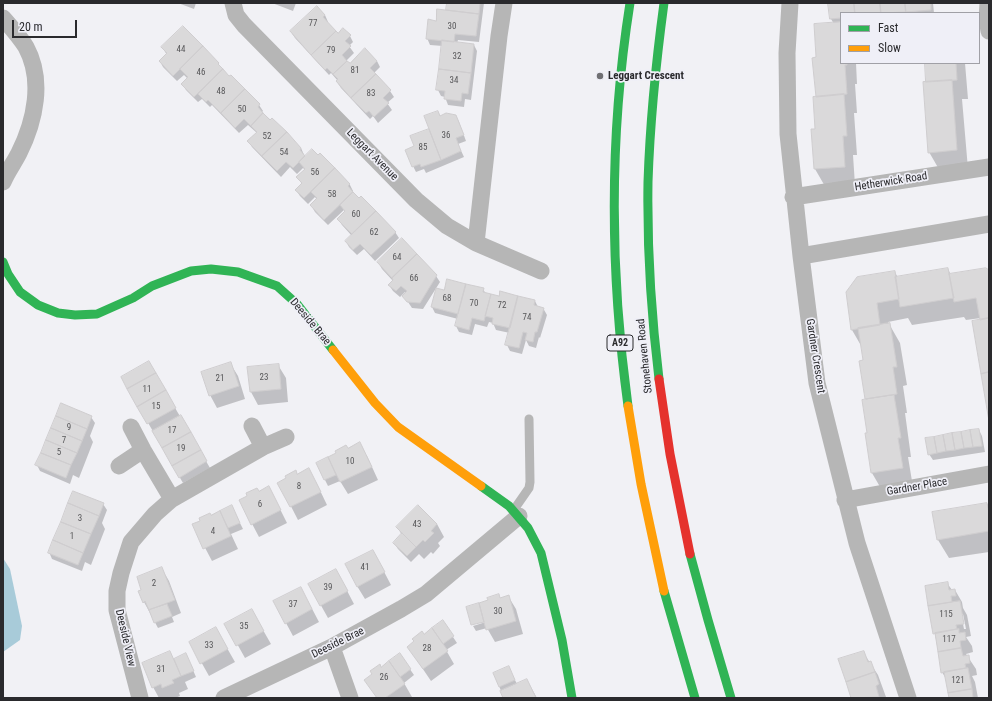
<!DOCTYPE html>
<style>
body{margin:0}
#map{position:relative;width:992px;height:701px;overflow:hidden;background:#f1f1f5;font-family:"Roboto Condensed",sans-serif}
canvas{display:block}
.frame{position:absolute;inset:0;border:4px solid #2a2a2d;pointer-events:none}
.legend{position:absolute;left:840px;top:12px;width:140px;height:52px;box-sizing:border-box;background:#efeff7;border:1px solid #a0a0a6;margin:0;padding:5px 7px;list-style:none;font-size:12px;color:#2a2a2d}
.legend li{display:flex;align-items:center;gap:8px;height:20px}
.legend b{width:20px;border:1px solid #a0a0a6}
.scale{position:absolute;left:12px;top:20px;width:65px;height:18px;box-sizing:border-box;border:2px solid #2a2a2d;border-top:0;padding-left:5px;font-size:12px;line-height:14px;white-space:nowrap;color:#2a2a2d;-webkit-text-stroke:3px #efeff7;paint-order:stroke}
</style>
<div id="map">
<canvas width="992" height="701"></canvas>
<div class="frame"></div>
<ul class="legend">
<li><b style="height:5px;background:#30b455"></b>Fast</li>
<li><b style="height:5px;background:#ff9f0a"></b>Slow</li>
</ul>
<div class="scale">20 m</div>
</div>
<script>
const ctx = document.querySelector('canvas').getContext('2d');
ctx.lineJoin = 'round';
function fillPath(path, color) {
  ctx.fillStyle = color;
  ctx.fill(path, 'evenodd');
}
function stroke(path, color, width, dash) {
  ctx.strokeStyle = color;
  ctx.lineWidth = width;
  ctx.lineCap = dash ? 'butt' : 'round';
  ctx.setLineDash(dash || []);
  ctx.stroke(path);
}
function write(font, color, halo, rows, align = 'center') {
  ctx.font = font + ' "Roboto Condensed",sans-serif';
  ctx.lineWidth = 3.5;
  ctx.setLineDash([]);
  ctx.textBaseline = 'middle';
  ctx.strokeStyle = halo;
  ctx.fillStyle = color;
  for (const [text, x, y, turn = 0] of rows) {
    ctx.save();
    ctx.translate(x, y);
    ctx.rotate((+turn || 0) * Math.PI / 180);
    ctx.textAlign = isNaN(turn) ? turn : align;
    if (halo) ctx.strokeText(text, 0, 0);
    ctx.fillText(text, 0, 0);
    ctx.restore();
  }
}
fillPath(new Path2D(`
 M3,558L10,569L22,626L20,640L3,652Z`), '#a8cbd9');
fillPath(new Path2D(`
 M178,3H196L194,9Z
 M272,3H296L293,11Z
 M448,3H484L479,42L458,40L457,43L474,45L477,51L471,100L465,99L464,107L448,105L445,97L441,96L438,90L443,46L430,45L427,38L437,22L447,12Z
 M829,3H933L934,13H841V63H856L857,84H855L857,113H854L857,155H853L855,185L826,188L815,169L812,130H816L817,58L834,24L831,19Z
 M317,7L325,15L328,22L327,23L338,35L350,36L353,42L349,46L354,53L346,61L350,64L377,61L380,67L374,73L390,91L394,97L387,103L392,110L378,123L373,116L370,119L341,88L337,82L338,81L331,73L329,75L295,38L291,32Z
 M183,27L218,64L222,70L229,78L259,105L263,111L262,112L301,148L305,157L318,156L320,154L350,185L353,191L352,192L359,199L361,197L395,232L399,238L375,261L364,249L357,255L349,247L346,241L352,236L342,225L338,219L346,212L344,210L328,225L315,212L311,205L317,200L315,197L308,204L300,196L296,190L302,184L297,177L305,170L303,168L297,174L290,167L281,177L252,147L248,141L257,133L248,125L239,133L212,105L210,107L202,99L198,102L186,90L182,84L188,79L184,75L177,81L163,67L160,61L167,55L162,47Z
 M926,63H965L968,99H962L968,169L940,171L929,152Z
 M438,112L441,117L456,116L459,122L466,141L458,144L464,157L426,173L424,169L416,172L413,166L416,147L412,137L430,130Z
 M378,262L436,276L440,282L423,309L412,308L404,296L407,293L405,292L400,297L393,291L389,285L393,281L382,269Z
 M948,269L951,275L989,271V416L981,318L966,320L964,317L912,325L908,318L888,322L900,343L907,385L903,386L907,413H905L911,457H908L913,487L883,492L872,473L866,434L868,433L866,400L860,362L865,361L863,349L852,330L895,272L898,278Z
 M448,280L483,289L486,294L499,297L535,301L538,307L543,308L547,315L540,338L539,337L536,348L529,346L526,340L522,354L510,351L507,345L510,333L496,330L493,323L489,322L487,327L475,324L472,335L459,332L456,326L458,319L435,313L432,307L445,292Z
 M149,363L210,468L183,483L122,378Z
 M230,363L238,376L245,399L217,408L210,395Z
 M278,365L286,378L288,402L258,405L251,392Z
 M91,417L95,423L90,436L93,442L79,478L73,475L70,484L40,471L37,465Z
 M979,430L982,436L985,452L933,460L929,454Z
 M348,450L367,456L378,480L348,494L340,481L328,486L317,464Z
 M297,475L316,482L327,505L298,520L279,483Z
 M269,487L287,523L259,537L240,501Z
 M103,504L107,510L102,523L105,529L91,565L85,562L82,571L52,559L49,552Z
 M989,504V552L949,558L938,540L934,513Z
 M235,513L243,529L231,534L238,549L212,561L193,525L211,516H222Z
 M437,524L444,537L438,543L440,546L433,554L431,552L424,559L419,554L411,562L398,549L394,543L402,535L397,527Z
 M380,564L391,585L365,599L357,586Z
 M162,569L169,581L181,613L172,617L174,622L158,628L144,602Z
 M343,583L354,604L328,618L309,584Z
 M947,583L952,590H955L962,602L963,608L967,615L971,636L966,637L972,646L973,652L966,654L976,669L977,675L972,676L975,682L978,698H950L946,679L942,672L926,586ZM961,614H963L966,629H964Z
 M508,596L516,609L523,634L495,642L487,628L476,631L473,626L489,621V601Z
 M308,601L319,622L293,636L286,623Z
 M259,623L271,644L245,658L226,624Z
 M424,635L453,637L457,643L446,650L454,664L431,681L408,647Z
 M223,641L235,662L209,676L190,642Z
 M170,652L174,660L189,661L196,677L185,682L188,689L179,693L180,696L175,698H169V697L159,698L153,687Z
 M863,652L878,675L886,697L853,698L840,660Z
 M400,655L414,675L404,683L412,697L410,698H377L366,680Z
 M494,674H512L517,684L527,680L537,698H504Z`), '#0003');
const building = new Path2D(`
 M447,3H480L479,14L446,10Z
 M828,3H854L855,13H841V18L830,19Z
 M854,3H880L881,13H855Z
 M880,3H905L906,12L881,13Z
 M905,3H931V10L906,12Z
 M317,6L325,15L323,17L336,31L311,55L290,31Z
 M437,9L479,14L476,36L455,34L454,42L426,39L428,19L436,21Z
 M841,22V63H847V65H845L847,94L816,97L812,58L816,57L814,24Z
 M183,26L203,46L173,76L159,61L167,53L161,47Z
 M343,28L351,35L345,41L351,46L342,55L347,61L333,74L327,68L325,70L311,55L336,31L338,33Z
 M442,40L474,44L471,73L439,69Z
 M203,46L219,63L218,64L223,69L194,97L181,84L188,77L180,69Z
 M365,48L377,61L370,68L376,74L351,98L336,81L338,79L333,74L347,61L350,63Z
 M925,63H956L957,80L926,82Z
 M223,69L229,76L231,75L245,89L221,113L208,100L206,102L198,94Z
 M439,69L471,73L468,94L462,93L461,101L444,99L445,91L436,90Z
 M376,74L391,90L383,98L389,103L374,117L369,111L366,113L351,98Z
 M952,80L957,150L928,153L923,82Z
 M245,89L260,104L258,107L263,113L251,126L244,119L235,128L221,113Z
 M844,94L847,136H843L845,167L814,169L811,129H815L813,97Z
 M438,111L440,116L446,113L456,115L464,135L456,138L461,151L441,160L424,116Z
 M263,113L270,120L272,118L287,132L262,156L247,141L257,132L251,126Z
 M429,129L441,160L421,167L420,164L412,167L405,150L414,146L410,136Z
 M287,132L301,148L300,150L305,156L293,168L286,162L277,171L262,156Z
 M312,149L318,155L320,153L335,168L304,198L295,190L302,183L296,177L305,169L299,162Z
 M335,168L350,184L348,186L353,192L324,220L310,205L317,198L311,192Z
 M353,192L359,198L361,196L376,211L352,234L337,219L345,211L340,205Z
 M376,211L396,232L371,255L360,244L353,250L345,241Z
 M402,238L417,254L392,278L377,262Z
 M417,254L437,275L420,303L407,302L402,296L407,291L401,286L396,291L388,285L393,280L392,278Z
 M948,268L954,298L900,307L895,277Z
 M986,268L989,270V318L980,320L976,298L954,302L949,274Z
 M895,271L899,299L877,303L880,325L851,330L846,292L857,277Z
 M447,279L466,284L458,314L431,307L436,288L444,290Z
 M466,284L484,288L483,292L491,294L484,321L472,318L469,330L455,326Z
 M500,291L518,296L510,328L492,324L493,318L485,316L491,294L499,296Z
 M518,296L535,300L534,305L544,308L537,332H535L533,342L525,340L527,333L523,332L519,348L505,345Z
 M989,318V372L981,374L972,321Z
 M890,323L897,367H893L897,394L865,399L859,361L863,360L858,328Z
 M149,361L156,373L127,389L121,377Z
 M231,362L239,386L209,396L201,372Z
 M279,364L281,389L250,392L247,367Z
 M989,372V421L981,374Z
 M156,373L166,390L137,407L127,389Z
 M166,390L176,408L147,424L137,407Z
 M894,395L901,438H898L903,468L871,473L865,433H867L862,400Z
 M61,403L92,416L87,429L56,416Z
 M181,415L191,432L162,448L152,431Z
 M56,416L87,429L82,441L51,428Z
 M51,428L82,441L77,453L46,440Z
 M979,429L982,446L973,447L970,430Z
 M970,430L973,447L964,448L961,432Z
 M191,432L201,450L172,466L162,448Z
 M961,432L964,448L955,450L952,433Z
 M952,433L955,450L946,451L943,435Z
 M943,435L946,451L937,453L934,437Z
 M934,437L937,453L928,455L925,438Z
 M46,440L77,453L71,465L41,453Z
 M360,442L372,467L340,482L328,457L336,453L335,451L346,445L348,448Z
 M201,450L207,461L179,478L172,466Z
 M41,453L71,465L66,478L35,465Z
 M328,457L336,475L324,480L316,463Z
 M309,468L321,492L290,507L277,483L286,478L285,476L296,470L297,474Z
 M269,486L281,510L251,525L239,500L247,496L246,493L257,488L259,491Z
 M73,491L104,503L99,516L68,503Z
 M68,503L99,516L91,534L61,522Z
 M987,503L989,513V531L937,540L932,512Z
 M232,505L240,523L228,528L220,511Z
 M418,505L437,524L431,531L434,533L425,542L423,540L416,547L396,527Z
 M220,511L231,536L203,549L192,524L200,521L199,518L210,513L211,515Z
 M61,522L91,534L83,553L53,540Z
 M402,533L416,547L407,556L393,543Z
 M53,540L83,553L78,565L48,553Z
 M373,550L385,572L357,587L345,564Z
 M162,567L175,600L149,610L145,601L143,603L138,591L141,590L137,577Z
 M336,569L348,591L320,606L308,584Z
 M948,582L949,590L955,589L956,596H951L952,602L928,606L925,586Z
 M301,587L312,609L285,624L273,601Z
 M499,594L500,598L509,595L516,621L486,630L479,603L488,600L487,598Z
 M960,601L964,624L956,625L957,629L933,634L928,606Z
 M479,603L484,622L471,625L466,607Z
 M167,604L172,616L154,623L149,610Z
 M252,609L264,631L236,646L224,624Z
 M443,620L454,636L443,644L432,628Z
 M216,627L228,649L200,664L189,642Z
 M432,628L448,651L423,669L407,647L414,641L412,639L422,631L424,634Z
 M959,629V633L965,632L966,640L960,641L961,648L938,652L935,633Z
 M961,648L963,656L969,655L970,663L965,664L966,668L941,673L938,652Z
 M170,651L181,676L172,680L174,683L162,688L161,684L152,688L142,663Z
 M864,651L868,662L871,661L875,672L846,682L838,659Z
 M186,653L194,671L181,676L174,659Z
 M400,653L411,669L400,677L389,661Z
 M389,661L405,684L385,698H377L364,680L372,674L370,671L380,664L381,667Z
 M509,666L515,680L499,687L493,673Z
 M968,668L972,689L948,693L944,672Z
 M875,672L879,684L876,686L879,697L851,698L846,682Z
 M527,679L536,698H503L500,691Z
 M972,689L973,698H949L948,693Z`);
fillPath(building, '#dad9da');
stroke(building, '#cfcdcf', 1);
stroke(new Path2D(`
 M513,511L529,488L530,482L529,419`), '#b6b6b6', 9);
stroke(new Path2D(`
 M233,3L236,15L244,25L416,200L447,226L476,243L541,271
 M790,3L787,53L788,134L801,256L817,383L857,543L908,698
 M988,3L987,19L989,31
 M3,18C11,27 20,37 26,47C44,80 35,121 19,153C14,163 7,172 3,182
 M793,197L989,167
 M476,243L499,36L504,3
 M801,256L989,224
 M252,426L263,447
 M131,427L143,450L172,499
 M119,466L143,450
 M845,500L989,474
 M332,647L350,698
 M140,698L117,610V591L121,573L131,542L155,514L172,499L263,447L286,437
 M224,698L332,647L401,609L426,594L519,516`), '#b6b6b6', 17);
stroke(new Path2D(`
 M3,262L8,274L20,292L38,305L58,313L75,315L97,314L133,298L152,286L191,271L211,269L238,272L277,286L297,304L333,350
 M659,379C651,313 647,248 648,182C650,122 656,62 664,3
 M628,406C610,273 609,136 630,3
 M481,486L509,506L528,528L541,553L562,640L572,698
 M690,554L708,620L731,698
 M664,591L695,698`), '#30b455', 9);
stroke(new Path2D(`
 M333,350L375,403L398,427L481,486
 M628,406L641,484L664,591`), '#ff9f0a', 9);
stroke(new Path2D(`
 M659,379L670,454L690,554`), '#e5322d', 9);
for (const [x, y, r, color] of [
 [600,76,4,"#707073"]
]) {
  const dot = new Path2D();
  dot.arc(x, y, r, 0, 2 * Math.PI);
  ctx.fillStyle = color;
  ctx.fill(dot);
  stroke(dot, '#efeff7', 1.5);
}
write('9px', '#575759', null, [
 ["77",313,24],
 ["30",452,27],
 ["44",181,50],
 ["79",331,51],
 ["32",457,57],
 ["81",355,71],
 ["46",201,73],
 ["34",454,81],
 ["48",221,92],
 ["83",371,94],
 ["50",242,110],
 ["36",446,136],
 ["52",267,137],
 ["85",423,148],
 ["54",284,153],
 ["56",315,173],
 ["58",332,195],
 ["60",356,215],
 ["62",374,233],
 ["64",397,258],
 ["66",414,279],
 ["68",447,299],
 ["70",474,304],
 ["72",502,306],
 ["74",527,318],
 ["23",264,378],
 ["21",220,379],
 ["11",147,390],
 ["15",156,407],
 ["9",69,428],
 ["17",172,431],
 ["7",64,441],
 ["19",181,449],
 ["5",59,453],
 ["10",350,462],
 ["8",299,487],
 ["6",260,505],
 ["3",80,519],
 ["43",417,525],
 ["4",213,532],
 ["1",72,537],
 ["41",365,568],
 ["2",154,584],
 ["39",328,588],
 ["37",293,605],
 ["30",498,612],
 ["115",946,615],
 ["35",244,627],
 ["117",949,640],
 ["33",209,646],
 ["28",427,649],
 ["31",161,670],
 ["26",384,678],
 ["121",958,681]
]);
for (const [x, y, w] of [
 [620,343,26]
]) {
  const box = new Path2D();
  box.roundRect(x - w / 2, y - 8, w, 16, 3);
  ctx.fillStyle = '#efeff7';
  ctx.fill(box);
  stroke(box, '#2a2a2d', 1);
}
write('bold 10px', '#2a2a2d', null, [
 ["A92",620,343]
]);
write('bold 11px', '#2a2a2d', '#efeff7', [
 ["Leggart Crescent",608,76]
], 'left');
write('11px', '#2a2a2d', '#efeff7', [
 ["Leggart Avenue",372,155,45],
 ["Hetherwick Road",891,182,-9],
 ["Deeside Brae",310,322,50],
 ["Stonehaven Road",645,356,-96],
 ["Gardner Crescent",815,356,81],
 ["Gardner Place",917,487,-10],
 ["Deeside View",125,638,77],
 ["Deeside Brae",338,643,-26]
]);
</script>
